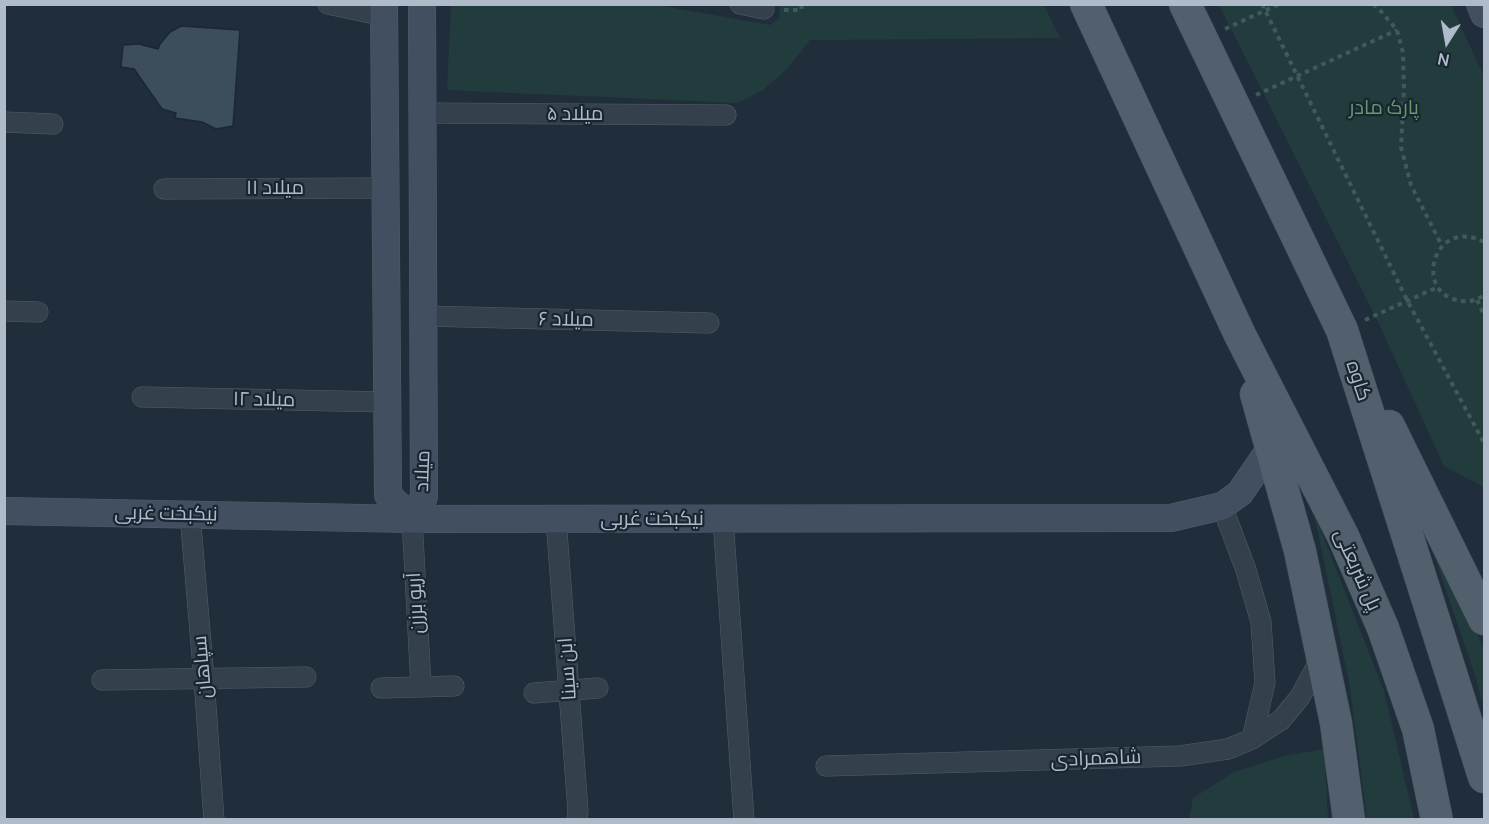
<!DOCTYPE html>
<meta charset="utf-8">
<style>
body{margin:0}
#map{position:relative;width:1489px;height:824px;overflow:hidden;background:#202e3c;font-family:Manrope,sans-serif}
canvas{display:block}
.frame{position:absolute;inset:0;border:6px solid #afbbc8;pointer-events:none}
.north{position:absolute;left:1417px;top:12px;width:60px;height:60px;-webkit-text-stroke:4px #192531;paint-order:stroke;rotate:191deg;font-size:16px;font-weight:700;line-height:24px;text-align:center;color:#afbbc8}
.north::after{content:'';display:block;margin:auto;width:21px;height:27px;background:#afbbc8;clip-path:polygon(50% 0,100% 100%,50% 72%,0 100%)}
</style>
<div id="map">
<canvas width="1489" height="824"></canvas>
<div class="frame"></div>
<div class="north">N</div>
</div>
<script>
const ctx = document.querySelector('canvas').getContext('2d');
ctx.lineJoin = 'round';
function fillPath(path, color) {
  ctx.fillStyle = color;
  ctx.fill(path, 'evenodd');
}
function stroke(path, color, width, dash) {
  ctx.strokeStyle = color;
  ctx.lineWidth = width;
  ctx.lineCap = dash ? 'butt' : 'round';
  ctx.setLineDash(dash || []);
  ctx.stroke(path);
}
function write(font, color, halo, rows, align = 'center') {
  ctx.font = font + ' Manrope,Cairo,sans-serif';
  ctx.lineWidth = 4.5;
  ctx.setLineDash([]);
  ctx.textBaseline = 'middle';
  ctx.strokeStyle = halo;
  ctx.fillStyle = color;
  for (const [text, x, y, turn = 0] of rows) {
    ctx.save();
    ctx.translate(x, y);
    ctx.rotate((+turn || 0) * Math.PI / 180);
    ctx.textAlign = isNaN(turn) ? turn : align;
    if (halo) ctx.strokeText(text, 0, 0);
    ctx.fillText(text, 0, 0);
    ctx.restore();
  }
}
fillPath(new Path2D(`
 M451,5H655L771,25L780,17L779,5H1044L1060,38L810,40L786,70L763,90L738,103L447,90Z
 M1219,5H1451L1484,77V487L1444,466L1379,324Z
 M1314,513L1384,691L1414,819H1367L1350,687Z
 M1420,514L1484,649V711L1476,678Z
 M1324,749L1328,819H1189L1193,798L1234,772L1284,756Z`), '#223c3d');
const building = new Path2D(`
 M181,26L240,30L233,126L216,129L202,122L175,118L176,113L162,109L134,69L121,67L123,45L139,44L158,49L160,44L170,32Z`);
fillPath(building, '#3c4d5c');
stroke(building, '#1b2733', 1.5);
const street = new Path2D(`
 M328,4L384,16
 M740,4L764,9
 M423,113L726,115
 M4,122L53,124
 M164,189L385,188
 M4,311L38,312
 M424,316L709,323
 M142,397L387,402
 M1222,506L1246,570L1261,622L1265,683L1252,739
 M190,514L204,679L214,820
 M412,519L421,686
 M556,519L578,811L577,820
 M723,519L744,820
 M102,680L306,677
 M381,688L454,686
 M534,693L598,688
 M826,766L1180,756L1228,749L1252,739L1281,720L1300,697L1322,656`);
const secondary = new Path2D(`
 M384,4L388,495L412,519L424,497L422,4
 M1480,4L1484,14
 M4,511L412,519L1171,518L1222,506L1240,493L1270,449`);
const primary = new Path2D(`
 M1086,4L1240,335L1343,536L1383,628L1418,729L1437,820
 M1185,4L1342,330L1484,777
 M1256,394L1300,551L1336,723L1349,820
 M1389,426L1484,619`);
stroke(street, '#525e6a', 21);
stroke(secondary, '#525e6a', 28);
stroke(primary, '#3d4955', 33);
stroke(new Path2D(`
 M1262,4L1407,300L1484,443
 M1373,4L1379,9L1397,30L1403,53L1404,90L1401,147L1411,185L1442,246
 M784,10H801L802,4
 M1225,29L1279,4
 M1256,95L1397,30
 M1484,242C1437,217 1414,285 1453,299C1465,303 1474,302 1484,295
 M1477,300L1484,315
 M1365,320L1438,287`), '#40595b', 4, [4.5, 4.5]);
stroke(street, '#34404c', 20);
stroke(secondary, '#424f60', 27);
stroke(primary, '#525f6d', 32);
write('20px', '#649b6d', '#192531', [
 ["پارک مادر",1384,108]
]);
write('20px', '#afbbc8', '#192531', [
 ["میلاد ۵",575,114],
 ["میلاد ۱۱",275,188],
 ["میلاد ۶",566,320,1],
 ["کاوه",1358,381,72],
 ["میلاد ۱۲",264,400,1],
 ["میلاد",423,471,-88],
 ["نیکبخت غربی",166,514,1],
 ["نیکبخت غربی",652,519],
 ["پل شریعتی",1357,570,66],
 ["آریو برزن",416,603,-93],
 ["سپاهان",203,667,-95],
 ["ابن سینا",568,669,-94],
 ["شاهمرادی",1096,759,-2]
]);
</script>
